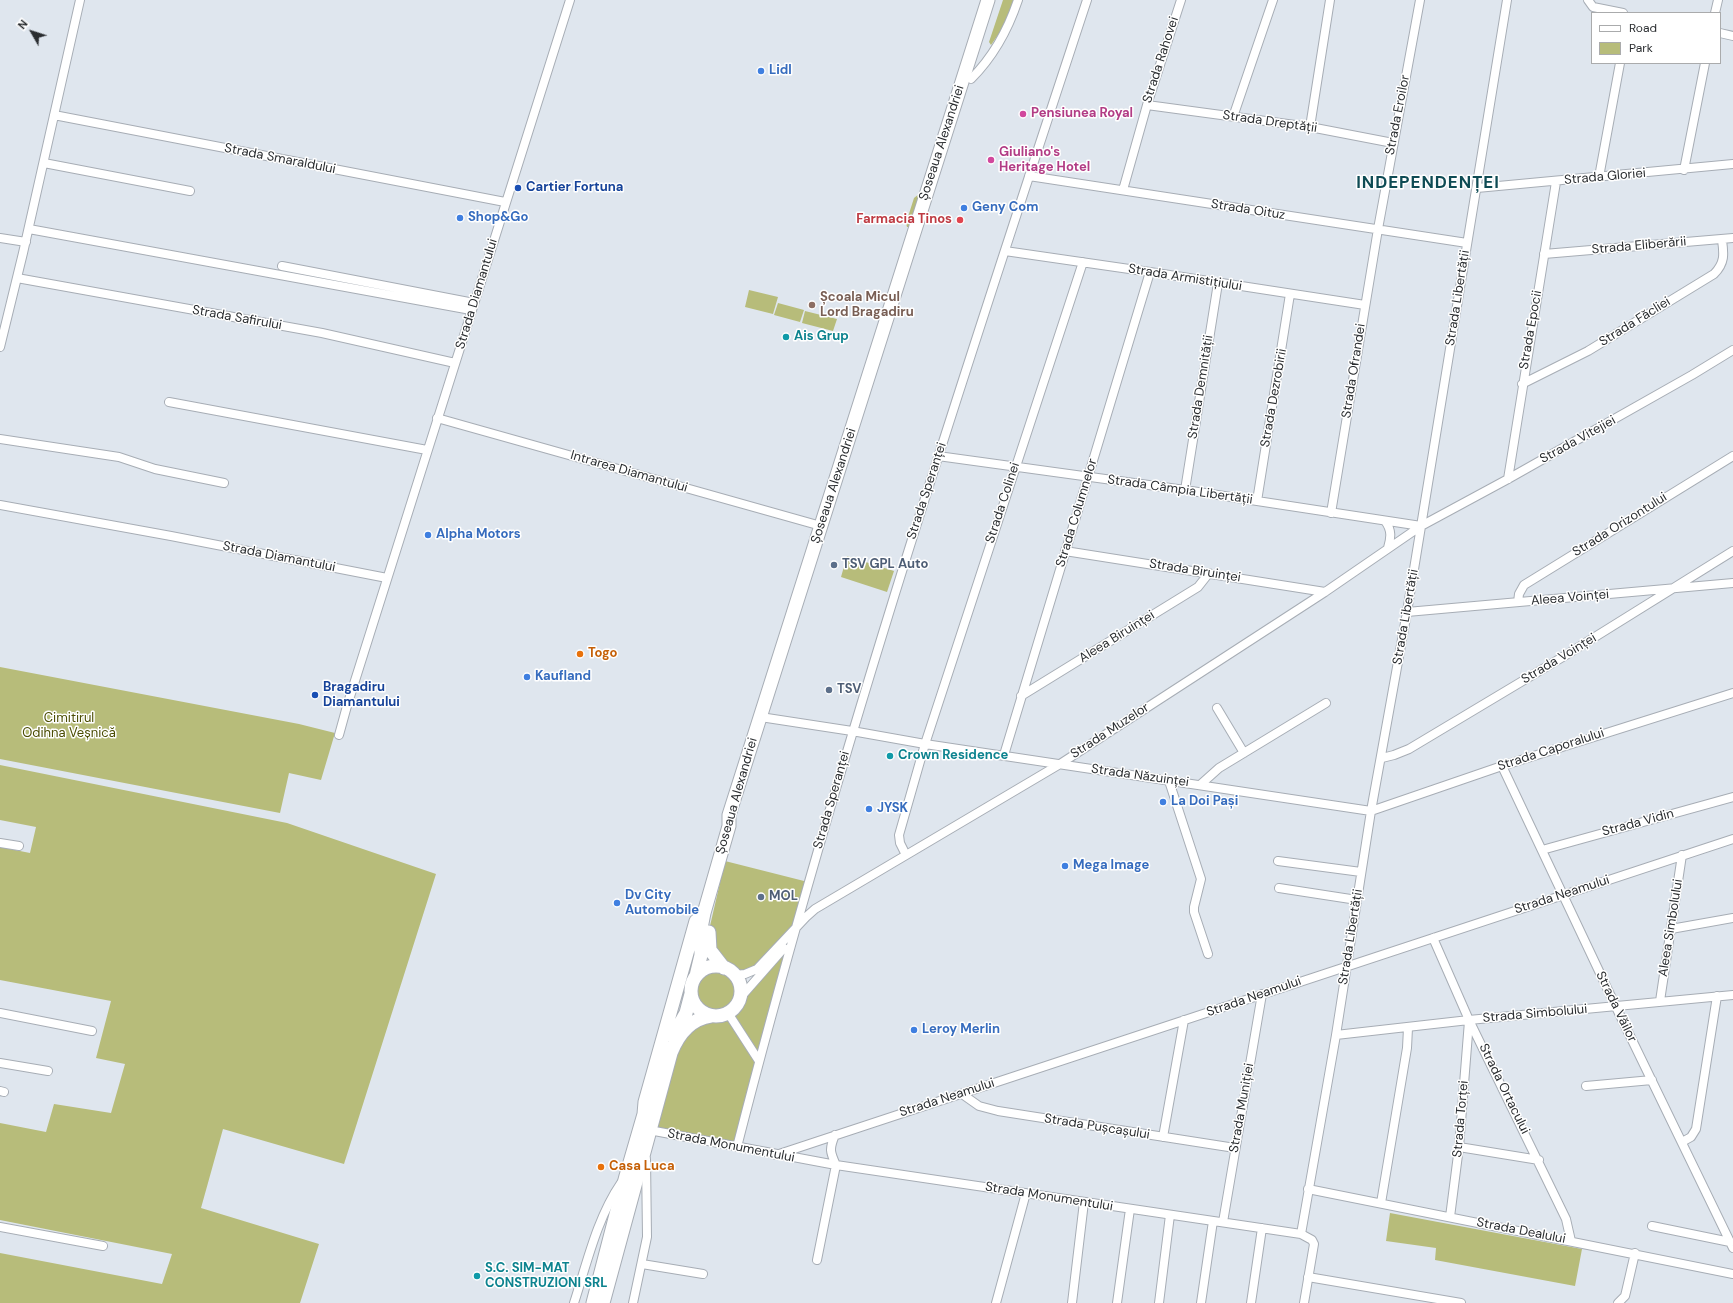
<!DOCTYPE html>
<meta charset="utf-8">
<style>
body{margin:0}
#map{position:relative;width:1733px;height:1303px;overflow:hidden;background:#dfe6ee;font-family:"DM Sans",sans-serif}
canvas{display:block}
.legend{position:absolute;left:1591px;top:12px;width:130px;height:52px;box-sizing:border-box;background:#fff;border:1px solid #aaabac;margin:0;padding:5px 7px;list-style:none;font-size:12px;color:#2a2d30}
.legend li{display:flex;align-items:center;gap:8px;height:20px}
.legend b{width:20px;border:1px solid #aaabac}
.north{position:absolute;left:12px;top:12px;width:40px;height:40px;-webkit-text-stroke:3px #fff;paint-order:stroke;rotate:309deg;font-size:11px;font-weight:700;line-height:16px;text-align:center;color:#2a2d30}
.north::after{content:'';display:block;margin:auto;width:14px;height:18px;background:#2a2d30;clip-path:polygon(50% 0,100% 100%,50% 72%,0 100%)}
</style>
<div id="map">
<canvas width="1733" height="1303"></canvas>
<ul class="legend">
<li><b style="height:5px;background:#fff"></b>Road</li>
<li><b style="height:11px;background:#b7bc7a"></b>Park</li>
</ul>
<div class="north">N</div>
</div>
<script>
const ctx = document.querySelector('canvas').getContext('2d');
ctx.lineJoin = 'round';
function fillPath(path, color) {
  ctx.fillStyle = color;
  ctx.fill(path, 'evenodd');
}
function stroke(path, color, width, dash) {
  ctx.strokeStyle = color;
  ctx.lineWidth = width;
  ctx.lineCap = dash ? 'butt' : 'round';
  ctx.setLineDash(dash || []);
  ctx.stroke(path);
}
function write(font, color, halo, rows, align = 'center') {
  ctx.font = font + ' "DM Sans",sans-serif';
  ctx.lineWidth = 3;
  ctx.setLineDash([]);
  ctx.textBaseline = 'middle';
  ctx.strokeStyle = halo;
  ctx.fillStyle = color;
  for (const [text, x, y, turn = 0] of rows) {
    ctx.save();
    ctx.translate(x, y);
    ctx.rotate((+turn || 0) * Math.PI / 180);
    ctx.textAlign = isNaN(turn) ? turn : align;
    if (halo) ctx.strokeText(text, 0, 0);
    ctx.fillText(text, 0, 0);
    ctx.restore();
  }
}
fillPath(new Path2D(`
 M1003,0H1015L1007,22L991,45L989,42Z
 M919,194L920,196L910,227H907L906,223L914,198Z
 M749,290L778,297L773,314L745,307Z
 M778,303L804,310L800,322L774,315Z
 M805,311L837,319L833,331L802,323Z
 M847,556L894,571L887,592L841,577Z
 M0,667L299,724L335,733L321,780L289,773L280,813L0,759Z
 M0,765L287,823L436,874L344,1164L223,1129L201,1208L319,1244L300,1303H0V1253L162,1284L172,1254L0,1220V1123L46,1132L54,1104L111,1113L125,1064L96,1058L111,1001L0,980V847L30,853L36,827L0,820Z
 M725,861L808,882L737,1147L649,1130L668,1063L703,1013C682,996 690,970 716,967L713,956L710,926ZM794,931L783,949L740,997C741,988 739,983 735,975L762,964Z
 M1390,1213L1582,1249L1575,1286L1435,1260L1436,1248L1386,1241Z`), '#b7bc7a');
const street = new Path2D(`
 M1588,0L1593,7L1623,13
 M1715,13L1718,0
 M1720,33L1733,36
 M971,79C994,56 1008,30 1018,0
 M1147,105L1310,127L1393,143
 M54,115L505,202
 M1233,117L1273,0
 M1310,127L1330,0
 M44,163L190,191
 M1684,170L1705,63
 M1029,176L1467,243
 M1599,177L1620,63
 M1477,188L1733,164
 M1123,190L1147,105L1181,0
 M29,229L471,310
 M0,238L26,242
 M1005,251L1150,272L1365,305
 M1544,254L1733,238
 M282,266L474,303
 M17,278L322,333L455,363
 M0,347L23,253L80,0
 M1522,384L1588,351L1714,274C1725,263 1724,254 1722,240
 M169,402L427,450
 M437,418L821,526
 M0,439L119,457L155,469L224,483
 M938,456L1185,490L1421,526
 M1508,479L1556,182
 M1185,490L1218,283
 M1257,501L1290,294
 M0,505L171,536L387,578
 M1331,513L1378,229L1420,0
 M1385,521C1392,530 1391,538 1388,548
 M1065,551L1325,592
 M1518,602L1519,594L1524,585L1733,456
 M1407,612L1733,583
 M1021,696L1198,587L1209,573
 M1217,708L1244,753
 M767,718L852,731L925,744L1371,811L1502,766L1733,693
 M339,735L347,706L570,0
 M1004,755L1150,272
 M1382,758L1394,755L1409,749L1566,655L1733,551
 M1502,766L1616,1007L1733,1248
 M1169,781L1201,879L1194,907V912L1208,954
 M1200,785L1219,768L1326,703
 M0,843L19,846
 M1542,850L1733,797
 M906,855L900,843L899,835L925,744L1083,262
 M1278,861L1361,872
 M1279,888L1357,900
 M1671,929L1733,918
 M1433,938L1469,1020L1566,1219L1571,1241
 M734,975L745,974L757,969L806,917L815,909L1060,764L1325,592L1421,526L1508,479L1692,375L1733,350
 M740,998L784,948
 M1660,1001L1682,855
 M0,1013L92,1031
 M728,1013L759,1061
 M1336,1035L1469,1020L1733,995
 M0,1063L48,1071
 M1586,1086L1652,1080
 M0,1091L4,1092
 M962,1094L979,1106L998,1111L1235,1148
 M649,1130L836,1165L1301,1234L1312,1240L1314,1244L1304,1303
 M1163,1137L1184,1020
 M1682,1142L1691,1137L1696,1129L1717,996
 M737,1147C836,759 962,380 1087,0
 M1459,1147L1539,1160
 M776,1155L1733,839
 M1308,1189L1733,1274
 M1381,1203L1407,1048L1408,1028
 M1450,1217L1459,1147L1469,1021
 M1223,1222L1262,994
 M1652,1226L1730,1242
 M0,1227L103,1246
 M1301,1234L1336,1035L1371,811L1407,612L1507,0
 M817,1260L836,1165C830,1152 829,1149 835,1135
 M642,1264L703,1274
 M1308,1277L1461,1303
 M574,1303C587,1263 597,1218 621,1183
 M633,1303L647,1237L646,1159
 M996,1303L1026,1193
 M1072,1303L1084,1202
 M1117,1303L1130,1209
 M1159,1303L1170,1215
 M1201,1303L1213,1221
 M1251,1303L1262,1228
 M1618,1303L1625,1296L1626,1292L1635,1253`);
const primary = new Path2D(`
 M709,932L710,950L724,968
 M691 991a25 25 0 1 1 50 0a25 25 0 1 1-50 0Z
 M696,976L701,955V928L704,913L729,826V815L988,0
 M673,1036L686,1013L691,994
 M593,1303L626,1176L644,1114L645,1102L696,921
 M603,1303L671,1053C678,1035 690,1019 711,1016`);
stroke(street, '#a7adb5', 10);
stroke(primary, '#a7adb5', 15);
stroke(street, '#fff', 8);
stroke(primary, '#fff', 13);
for (const [x, y, r, color] of [
 [761,71,4,"#3f7fe0"],
 [1023,114,4,"#d1479c"],
 [991,160,4,"#d1479c"],
 [518,188,4,"#1a4fb4"],
 [964,208,4,"#3f7fe0"],
 [460,218,4,"#3f7fe0"],
 [960,220,4,"#e0444e"],
 [812,305,4,"#8d6e63"],
 [786,337,4,"#0f9aa8"],
 [428,535,4,"#3f7fe0"],
 [834,565,4,"#5c6f8a"],
 [580,654,4,"#e8710a"],
 [527,677,4,"#3f7fe0"],
 [829,690,4,"#5c6f8a"],
 [315,695,4,"#1a4fb4"],
 [890,756,4,"#0f9aa8"],
 [1163,802,4,"#3f7fe0"],
 [869,809,4,"#3f7fe0"],
 [1065,866,4,"#3f7fe0"],
 [761,897,4,"#5c6f8a"],
 [617,903,4,"#3f7fe0"],
 [914,1030,4,"#3f7fe0"],
 [601,1167,4,"#e8710a"],
 [477,1276,4,"#0f9aa8"]
]) {
  const dot = new Path2D();
  dot.arc(x, y, r, 0, 2 * Math.PI);
  ctx.fillStyle = color;
  ctx.fill(dot);
  stroke(dot, '#fff', 1.5);
}
write('13px', '#2a2d30', '#fff', [
 ["Strada Rahovei",1161,60,-72],
 ["Strada Eroilor",1398,115,-79],
 ["Strada Dreptății",1270,122,8],
 ["Șoseaua Alexandriei",942,143,-72],
 ["Strada Smaraldului",280,159,11],
 ["Strada Gloriei",1605,177,-5],
 ["Strada Oituz",1248,210,9],
 ["Strada Eliberării",1639,246,-5],
 ["Strada Armistițiului",1185,278,9],
 ["Strada Diamantului",477,294,-73],
 ["Strada Libertății",1458,298,-81],
 ["Strada Safirului",237,318,10],
 ["Strada Făcliei",1635,322,-32],
 ["Strada Epocii",1531,330,-80],
 ["Strada Ofrandei",1354,371,-81],
 ["Strada Demnității",1201,387,-81],
 ["Strada Dezrobirii",1274,398,-80],
 ["Strada Vitejiei",1578,440,-29],
 ["Intrarea Diamantului",629,472,16],
 ["Șoseaua Alexandriei",834,486,-72],
 ["Strada Câmpia Libertății",1180,490,8],
 ["Strada Speranței",927,491,-72],
 ["Strada Colinei",1003,503,-72],
 ["Strada Columnelor",1077,513,-73],
 ["Strada Orizontului",1620,525,-32],
 ["Strada Diamantului",279,557,11],
 ["Strada Biruinței",1195,571,9],
 ["Aleea Voinței",1570,598,-5],
 ["Strada Libertății",1406,617,-80],
 ["Aleea Biruinței",1117,637,-32],
 ["Strada Voinței",1559,659,-31],
 ["Strada Muzelor",1110,731,-33],
 ["Strada Caporalului",1551,750,-18],
 ["Strada Năzuinței",1140,776,8],
 ["Șoseaua Alexandriei",737,796,-74],
 ["Strada Speranței",832,800,-74],
 ["Strada Vidin",1638,823,-15],
 ["Strada Neamului",1562,895,-18],
 ["Aleea Simbolului",1671,928,-81],
 ["Strada Libertății",1351,937,-81],
 ["Strada Neamului",1254,997,-19],
 ["Strada Văilor",1616,1007,64],
 ["Strada Simbolului",1535,1014,-5],
 ["Strada Ortacului",1504,1089,64],
 ["Strada Neamului",947,1098,-18],
 ["Strada Muniției",1242,1108,-80],
 ["Strada Torței",1461,1119,-85],
 ["Strada Pușcașului",1097,1127,9],
 ["Strada Monumentului",731,1146,11],
 ["Strada Monumentului",1049,1197,9],
 ["Strada Dealului",1521,1231,11]
]);
write('bold 13px', '#366cbe', '#fff', [
 ["Lidl",769,71],
 ["Geny Com",972,208],
 ["Shop&Go",468,218],
 ["Alpha Motors",436,535],
 ["Kaufland",535,677],
 ["La Doi Pași",1171,802],
 ["JYSK",877,809],
 ["Mega Image",1073,866],
 ["Dv City",625,896],
 ["Automobile",625,911],
 ["Leroy Merlin",922,1030]
], 'left');
write('bold 13px', '#b23c85', '#fff', [
 ["Pensiunea Royal",1031,114],
 ["Giuliano's",999,153],
 ["Heritage Hotel",999,168]
], 'left');
write('bold 13px', '#164399', '#fff', [
 ["Cartier Fortuna",526,188],
 ["Bragadiru",323,688],
 ["Diamantului",323,703]
], 'left');
write('bold 13px', '#be3a42', '#fff', [
 ["Farmacia Tinos",952,220]
], 'right');
write('bold 13px', '#785e54', '#fff', [
 ["Școala Micul",820,298],
 ["Lord Bragadiru",820,313]
], 'left');
write('bold 13px', '#0d838f', '#fff', [
 ["Ais Grup",794,337],
 ["Crown Residence",898,756],
 ["S.C. SIM-MAT",485,1269],
 ["CONSTRUZIONI SRL",485,1284]
], 'left');
write('bold 13px', '#4e5e75', '#fff', [
 ["TSV GPL Auto",842,565],
 ["TSV",837,690],
 ["MOL",769,897]
], 'left');
write('bold 13px', '#c56008', '#fff', [
 ["Togo",588,654],
 ["Casa Luca",609,1167]
], 'left');
write('13px', '#4b4d03', '#fff', [
 ["Cimitirul",69,719],
 ["Odihna Veșnică",69,734]
]);
ctx.letterSpacing = '1px';
write('bold 17px', '#0e4b54', '#fff', [
 ["INDEPENDENȚEI",1428,184]
]);
ctx.letterSpacing = '0px';
</script>
